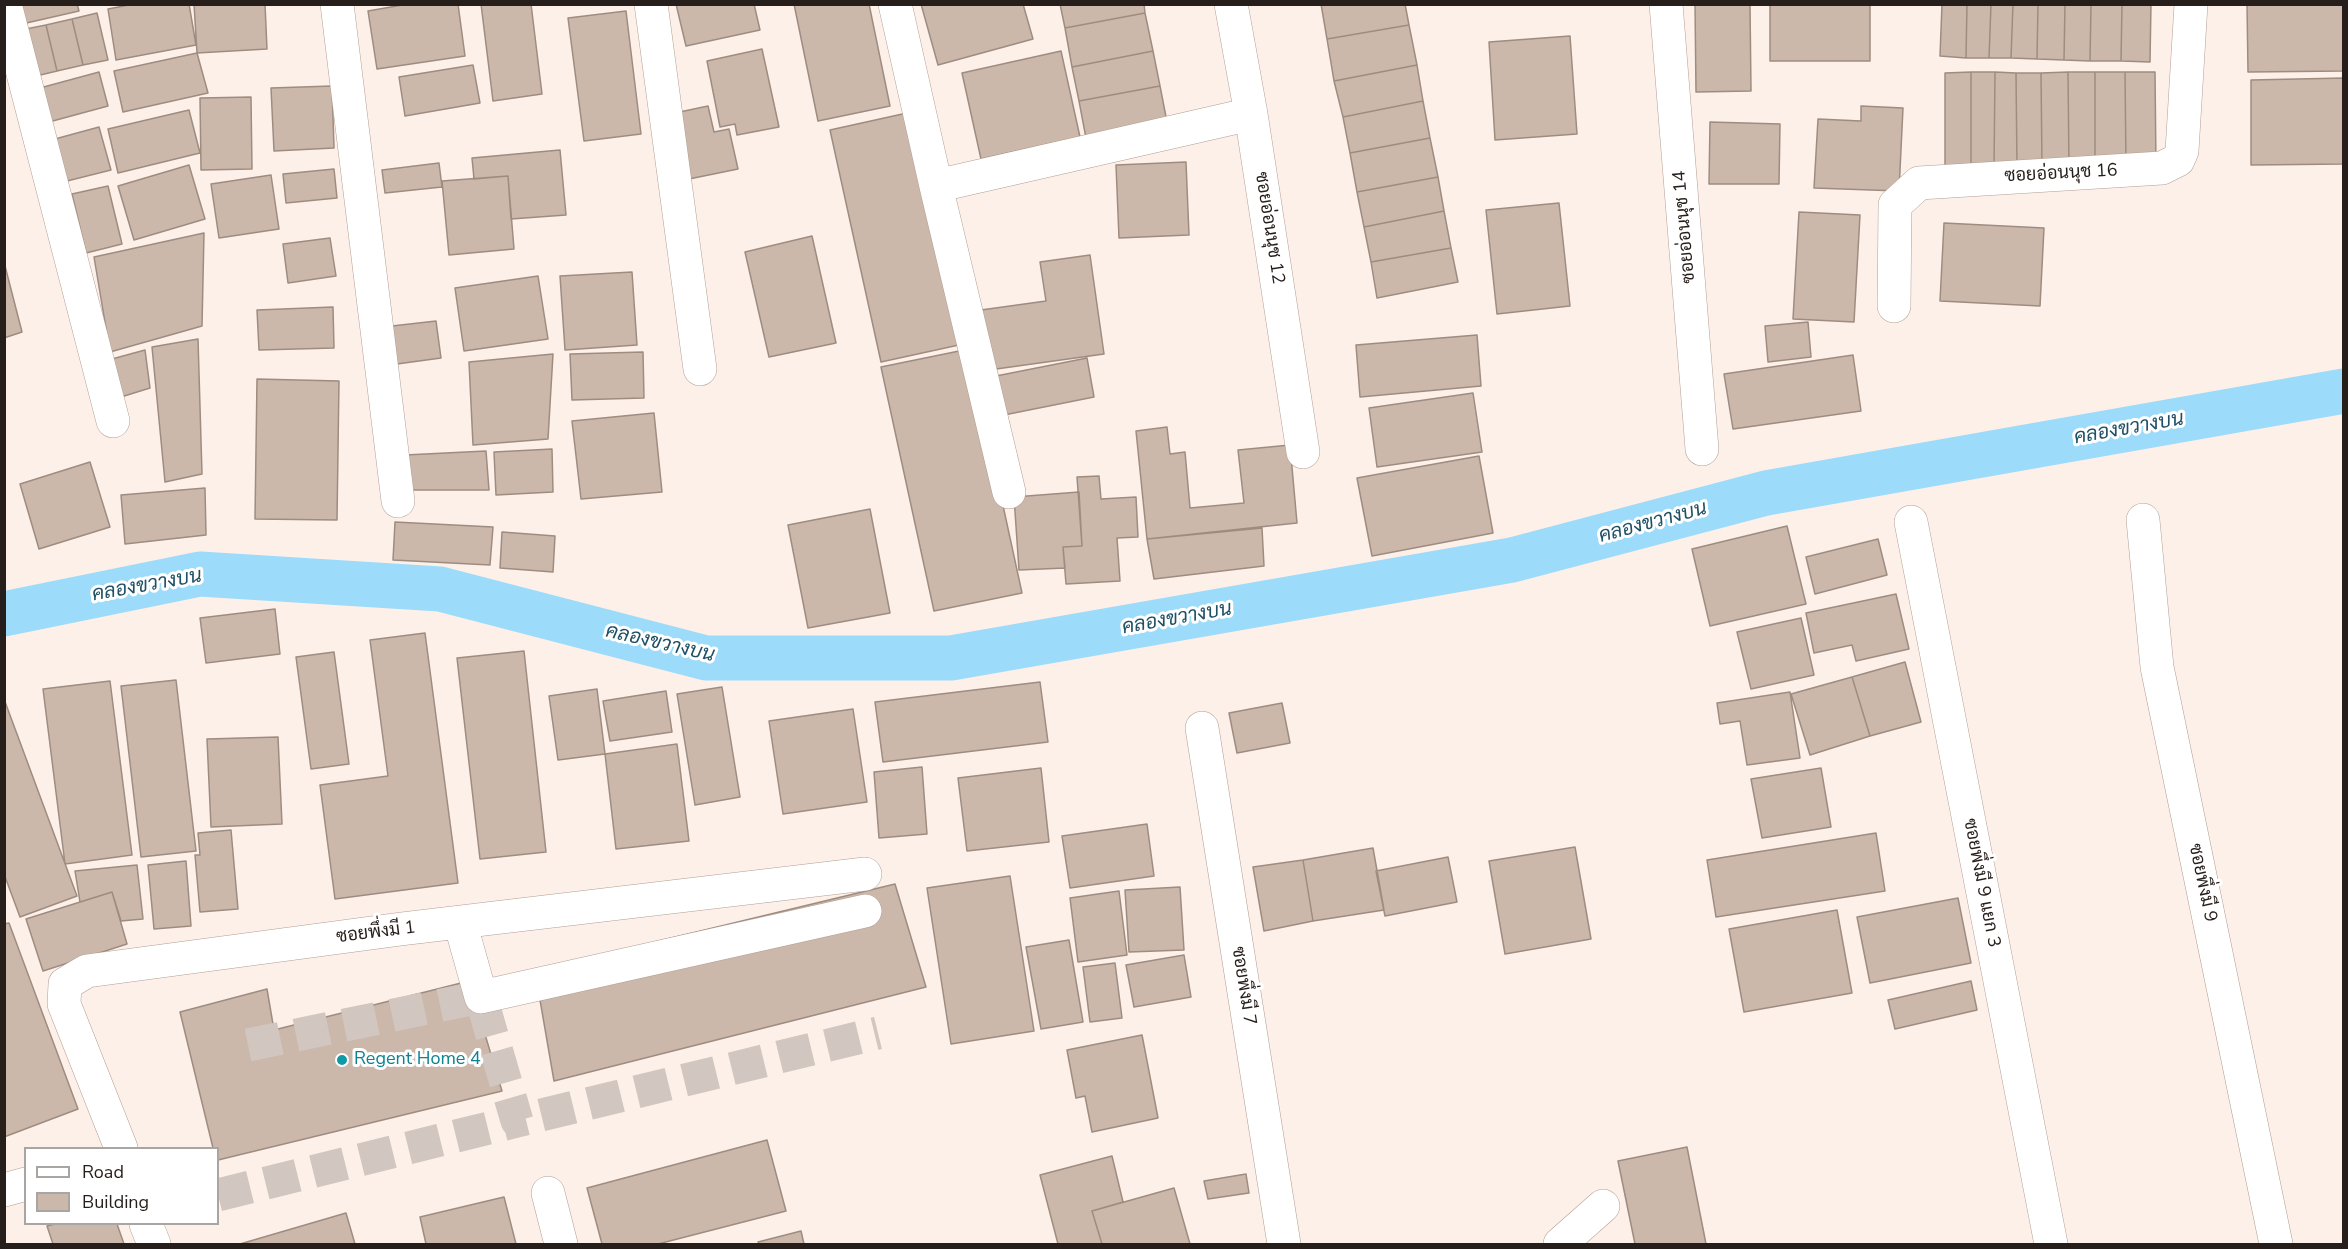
<!DOCTYPE html>
<meta charset="utf-8">
<style>
body{margin:0}
#map{position:relative;width:2348px;height:1249px;overflow:hidden;background:#fdf0e9;font-family:"Nunito Sans",sans-serif}
canvas{display:block}
.frame{position:absolute;inset:0;border:6px solid #261e1a;pointer-events:none}
.legend{position:absolute;left:24px;top:1147px;width:195px;height:78px;box-sizing:border-box;background:#fff;border:2px solid #a8a5a3;margin:0;padding:8px 10px;list-style:none;font-size:18px;color:#261e1a}
.legend li{display:flex;align-items:center;gap:12px;height:30px}
.legend b{width:30px;border:2px solid #a8a5a3}
</style>
<div id="map">
<canvas width="2348" height="1249"></canvas>
<div class="frame"></div>
<ul class="legend">
<li><b style="height:8px;background:#fff"></b>Road</li>
<li><b style="height:16px;background:#cbb8ab"></b>Building</li>
</ul>
</div>
<script>
const ctx = document.querySelector('canvas').getContext('2d');
ctx.lineJoin = 'round';
function stroke(path, color, width, dash) {
  ctx.strokeStyle = color;
  ctx.lineWidth = width;
  ctx.lineCap = dash ? 'butt' : 'round';
  ctx.setLineDash(dash || []);
  ctx.stroke(path);
}
function fillPath(path, color) {
  ctx.fillStyle = color;
  ctx.fill(path, 'evenodd');
}
function write(font, color, halo, rows, align = 'center') {
  ctx.font = font + ' "Nunito Sans",Sarabun,sans-serif';
  ctx.lineWidth = 6;
  ctx.setLineDash([]);
  ctx.textBaseline = 'middle';
  ctx.strokeStyle = halo;
  ctx.fillStyle = color;
  for (const [text, x, y, turn = 0] of rows) {
    ctx.save();
    ctx.translate(x, y);
    ctx.rotate((+turn || 0) * Math.PI / 180);
    ctx.textAlign = isNaN(turn) ? turn : align;
    if (halo) ctx.strokeText(text, 0, 0);
    ctx.fillText(text, 0, 0);
    ctx.restore();
  }
}
stroke(new Path2D(`
 M4,614L200,574L440,589L706,658H951L1512,560L1766,493L2344,391`), '#9ddbfa', 45);
const building = new Path2D(`
 M18,4H77L79,11L22,24Z
 M134,4H189L196,45L116,60L108,9Z
 M194,4H265L267,49L197,53Z
 M408,4H458L465,56L377,69L368,11Z
 M481,4H531L542,94L493,101Z
 M676,4H754L760,30L686,46Z
 M794,4H869L890,106L818,121Z
 M921,4H1023L1033,39L938,65Z
 M1060,4H1144L1145,13L1065,28Z
 M1321,4H1405L1409,25L1327,39Z
 M1695,4H1750L1751,91L1696,92Z
 M1770,4H1870V61H1770Z
 M1942,4H1967L1966,58L1940,56Z
 M1967,4H1991L1989,58H1966Z
 M1991,4H2013L2011,58H1989Z
 M2013,4H2038L2037,59L2011,58Z
 M2038,4H2065L2064,60L2037,59Z
 M2065,4H2091L2090,61L2064,60Z
 M2091,4H2122L2121,61H2090Z
 M2122,4H2151L2150,62L2121,61Z
 M2247,4H2344V71L2248,72Z
 M626,11L641,134L584,141L568,18Z
 M97,13L108,60L83,65L72,19Z
 M1145,13L1153,51L1072,67L1065,28Z
 M72,19L83,65L57,71L46,25Z
 M46,25L57,71L32,77L21,30Z
 M1409,25L1417,65L1334,81L1327,39Z
 M1570,36L1577,134L1495,140L1489,42Z
 M762,49L779,127L737,135L735,124L720,127L707,61Z
 M1061,51L1080,137L981,159L962,73Z
 M1153,51L1160,86L1079,101L1072,67Z
 M197,53L208,93L123,112L114,71Z
 M473,65L480,103L405,116L399,77Z
 M1417,65L1423,101L1343,117L1334,81Z
 M99,72L108,106L49,122L40,88Z
 M1971,72H1995L1994,169H1971Z
 M1971,72V169H1945V73Z
 M1995,72L2016,73L2017,168L1994,169Z
 M2068,72H2095V168H2069Z
 M2068,72L2069,168H2042L2041,73Z
 M2095,72H2125L2126,168H2095Z
 M2125,72H2155L2156,167L2126,168Z
 M2016,73H2041L2042,168H2017Z
 M2344,78V164L2251,165V80Z
 M332,86L334,148L274,151L271,88Z
 M1160,86L1167,122L1086,138L1079,101Z
 M251,97L252,169L201,170L200,98Z
 M1423,101L1430,138L1350,153L1343,117Z
 M708,106L714,132L729,129L738,169L689,179L675,113Z
 M1861,106L1903,108L1899,191L1814,188L1818,119L1861,121Z
 M189,110L200,153L118,173L108,129Z
 M916,111L968,343L881,362L830,130Z
 M1710,122L1780,124L1779,184H1709Z
 M99,127L111,170L67,181L55,139Z
 M1430,138L1438,177L1357,192L1350,153Z
 M560,150L566,215L511,219L508,176L474,179L472,158Z
 M1186,162L1189,235L1119,238L1116,165Z
 M439,163L442,187L385,193L382,170Z
 M189,165L205,219L134,240L118,186Z
 M334,169L337,198L286,203L283,174Z
 M271,175L279,229L219,238L211,184Z
 M508,176L514,249L449,255L442,181Z
 M1438,177L1444,211L1364,227L1357,192Z
 M108,186L122,244L86,253L72,194Z
 M1559,203L1570,306L1497,314L1486,210Z
 M1444,211L1451,248L1371,262L1364,227Z
 M1799,212L1860,215L1854,322L1793,319Z
 M1944,223L2044,228L2040,306L1940,301Z
 M204,233L202,326L110,352L94,257Z
 M812,236L836,343L769,357L745,252Z
 M330,238L336,276L288,283L283,244Z
 M1451,248L1458,282L1377,298L1371,262Z
 M1090,255L1104,354L989,370L981,310L1046,301L1040,262Z
 M4,262L22,332L4,338Z
 M632,272L637,345L565,350L560,276Z
 M538,276L548,339L464,351L455,288Z
 M333,307L334,348L259,350L257,310Z
 M436,321L441,358L397,364L392,326Z
 M1808,322L1811,357L1768,362L1765,326Z
 M1477,335L1481,386L1360,397L1356,345Z
 M198,339L202,474L165,482L152,347Z
 M969,349L1022,593L934,611L881,367Z
 M145,350L150,388L121,397L112,359Z
 M643,352L644,398L572,400L570,354Z
 M553,354L548,439L473,445L469,362Z
 M1853,355L1861,411L1733,429L1724,374Z
 M1087,358L1094,397L994,417L986,378Z
 M257,379L339,381L337,520L255,519Z
 M1473,393L1482,452L1377,467L1369,408Z
 M654,413L662,492L581,499L572,421Z
 M1167,427L1170,454L1185,452L1190,508L1244,503L1238,450L1290,445L1297,523L1147,539L1136,431Z
 M552,449L553,492L496,495L494,452Z
 M486,451L489,490H410L405,455Z
 M1479,456L1493,533L1372,556L1357,478Z
 M90,462L110,527L39,549L20,484Z
 M1099,476L1101,499L1136,497L1138,537L1117,538L1120,581L1066,584L1063,547L1082,546L1077,477Z
 M205,488L206,535L125,544L121,495Z
 M1079,492L1082,546L1063,547L1065,568L1019,570L1014,497Z
 M870,509L890,613L808,628L788,525Z
 M395,522L493,527L490,565L393,560Z
 M1787,526L1806,604L1710,626L1692,549Z
 M1262,528L1264,566L1154,579L1147,539Z
 M502,532L555,536L553,572L500,568Z
 M1878,539L1887,575L1815,594L1806,557Z
 M1896,594L1909,649L1856,661L1852,645L1814,653L1806,613Z
 M275,609L280,654L206,663L200,618Z
 M1801,618L1814,675L1751,689L1737,632Z
 M425,633L458,883L335,899L320,785L388,776L370,640Z
 M524,651L546,852L480,859L457,658Z
 M334,652L349,764L311,769L296,657Z
 M1905,662L1921,722L1870,736L1852,677Z
 M1852,677L1870,736L1810,755L1791,694Z
 M176,680L196,851L141,857L121,686Z
 M110,681L132,855L65,864L43,689Z
 M1040,682L1048,742L883,762L875,702Z
 M722,687L740,797L695,805L677,694Z
 M597,689L605,754L558,760L549,696Z
 M666,691L672,732L610,741L603,701Z
 M1790,692L1800,758L1747,765L1740,721L1720,724L1717,703Z
 M4,699L77,896L20,917L4,874Z
 M1282,703L1290,743L1237,753L1229,713Z
 M853,709L867,802L783,814L769,721Z
 M278,737L282,824L211,827L207,739Z
 M677,744L689,841L616,849L605,754Z
 M922,767L927,834L879,838L874,772Z
 M1041,768L1049,842L967,851L958,778Z
 M1821,768L1831,827L1762,838L1751,779Z
 M1147,824L1154,876L1070,888L1062,836Z
 M231,830L238,909L200,912L195,855H200L198,833Z
 M1876,833L1885,891L1716,917L1707,860Z
 M1575,847L1591,939L1505,954L1489,861Z
 M1373,848L1384,910L1313,921L1303,860Z
 M1448,857L1457,902L1385,916L1376,871Z
 M1303,860L1313,921L1264,931L1253,867Z
 M186,861L191,926L154,929L148,865Z
 M137,865L143,919L121,921L112,892L80,902L75,871Z
 M1010,876L1034,1031L951,1044L927,888Z
 M895,884L926,987L554,1081L535,971Z
 M1180,887L1184,950L1129,952L1125,890Z
 M1119,891L1127,955L1078,962L1070,898Z
 M112,892L127,944L43,971L26,919Z
 M1958,898L1971,963L1870,983L1857,917Z
 M1837,910L1852,993L1744,1012L1729,929Z
 M9,923L78,1109L4,1137V924Z
 M1069,940L1083,1022L1041,1029L1026,947Z
 M1184,955L1191,997L1134,1007L1126,965Z
 M1115,963L1122,1018L1090,1022L1083,967Z
 M469,981L502,1091L218,1160V1148H213L180,1012L267,989L274,1030Z
 M1971,981L1977,1010L1895,1029L1888,1000Z
 M1142,1035L1158,1118L1092,1132L1085,1096L1076,1098L1067,1050Z
 M767,1140L786,1211L658,1244H602L587,1188Z
 M1687,1147L1706,1244H1635L1618,1161Z
 M1112,1156L1123,1202L1092,1211L1102,1244H1058L1040,1175Z
 M1246,1174L1249,1193L1208,1199L1204,1181Z
 M1174,1188L1190,1244H1102L1092,1211Z
 M504,1197L516,1244H426L420,1217Z
 M346,1213L355,1244H240Z
 M55,1224H117L124,1244H53L47,1226Z
 M801,1231L804,1244H759L758,1242Z`);
fillPath(building, '#cbb8ab');
stroke(building, '#9e8c80', 1.5);
stroke(new Path2D(`
 M248,1045L481,997L517,1121L878,1033
 M218,1195L517,1121`), '#d2c6c0', 33, [33, 16]);
const minor = new Path2D(`
 M5,4L113,421
 M337,4L398,501
 M651,4L700,369
 M895,4L936,186L1009,492
 M1231,4L1251,114L1303,452
 M1666,4L1702,449
 M936,186L1251,114
 M1894,306L1895,205L1919,183L2162,168L2178,160L2182,151L2191,4
 M2143,520L2157,667L2276,1244
 M1911,522L2051,1244
 M1202,728L1284,1244
 M460,922L481,997L865,911
 M121,1148L64,1004L65,984L87,971L401,929L865,874
 M4,1190L26,1184
 M548,1193L561,1244
 M146,1224L154,1244
 M1560,1244L1603,1206`);
stroke(minor, '#b29f93', 34);
stroke(minor, '#fff', 33);
for (const [x, y, r, color] of [
 [342,1060,6,"#0f9aa8"]
]) {
  const dot = new Path2D();
  dot.arc(x, y, r, 0, 2 * Math.PI);
  ctx.fillStyle = color;
  ctx.fill(dot);
  stroke(dot, '#fff', 2);
}
write('18px', '#261e1a', '#fff', [
 ["ซอยอ่อนนุช 16",2061,174,-3],
 ["ซอยอ่อนนุช 14",1685,227,-95],
 ["ซอยอ่อนนุช 12",1269,228,81],
 ["ซอยพึ่งมี 9 แยก 3",1981,883,79],
 ["ซอยพึ่งมี 9",2202,883,78],
 ["ซอยพึ่งมี 1",376,933,-7],
 ["ซอยพึ่งมี 7",1243,986,81]
]);
write('18px', '#0d838f', '#fff', [
 ["Regent Home 4",354,1060]
], 'left');
write('italic 20px', '#1f5066', '#fff', [
 ["คลองขวางบน",2129,429,-10],
 ["คลองขวางบน",1653,523,-15],
 ["คลองขวางบน",147,586,-10],
 ["คลองขวางบน",1177,619,-10],
 ["คลองขวางบน",660,644,13]
]);
</script>
